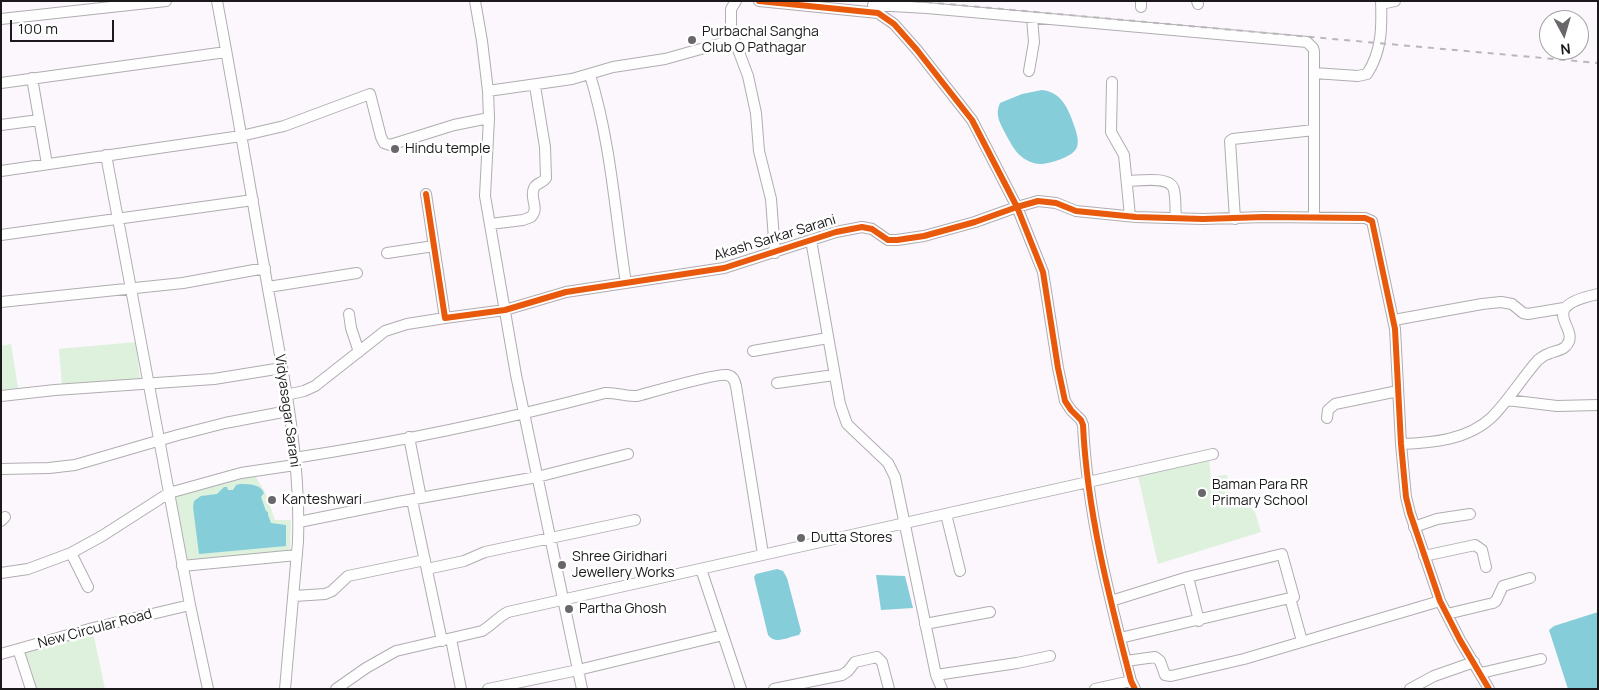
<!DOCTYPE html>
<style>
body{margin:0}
#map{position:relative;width:1599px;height:690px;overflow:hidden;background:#fbf7fc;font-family:Manrope,sans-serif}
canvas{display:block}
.frame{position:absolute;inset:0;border:2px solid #1b191b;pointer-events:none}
.north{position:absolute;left:1539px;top:10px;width:50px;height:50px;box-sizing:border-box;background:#fff;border:1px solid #a4a3a4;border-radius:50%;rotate:174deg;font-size:14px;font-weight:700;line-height:20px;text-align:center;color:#1b191b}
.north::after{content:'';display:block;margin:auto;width:18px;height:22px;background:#69676a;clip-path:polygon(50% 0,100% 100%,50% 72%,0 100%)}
.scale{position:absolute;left:10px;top:20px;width:104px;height:22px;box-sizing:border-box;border:2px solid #1b191b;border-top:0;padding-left:6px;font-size:15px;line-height:18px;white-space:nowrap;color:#1b191b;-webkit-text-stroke:4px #fff;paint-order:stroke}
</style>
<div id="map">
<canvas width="1599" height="690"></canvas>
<div class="frame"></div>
<div class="north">N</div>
<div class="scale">100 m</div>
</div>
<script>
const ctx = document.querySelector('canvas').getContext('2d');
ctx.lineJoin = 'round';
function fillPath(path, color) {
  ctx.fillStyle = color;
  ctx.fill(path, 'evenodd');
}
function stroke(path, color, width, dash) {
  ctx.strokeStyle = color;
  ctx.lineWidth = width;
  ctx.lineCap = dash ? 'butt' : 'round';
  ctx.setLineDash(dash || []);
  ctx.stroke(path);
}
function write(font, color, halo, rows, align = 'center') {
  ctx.font = font + ' Manrope,sans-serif';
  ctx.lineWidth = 5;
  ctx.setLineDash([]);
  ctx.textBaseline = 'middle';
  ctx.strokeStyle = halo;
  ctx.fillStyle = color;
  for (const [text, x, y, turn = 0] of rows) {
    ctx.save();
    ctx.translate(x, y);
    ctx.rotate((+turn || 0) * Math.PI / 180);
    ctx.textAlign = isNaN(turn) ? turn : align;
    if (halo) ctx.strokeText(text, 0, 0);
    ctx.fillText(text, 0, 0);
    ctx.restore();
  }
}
fillPath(new Path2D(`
 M136,342L140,379L62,386L59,349Z
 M11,344L18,388L2,390L1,346Z
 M1209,458L1211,480L1218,479L1217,476L1227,475L1230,496L1239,495L1255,512L1261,532L1158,564L1138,476Z
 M254,474L265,492L275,520H291L290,552L185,563L174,496Z
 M93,632L105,689H33L22,653Z`), '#ddf1dd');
fillPath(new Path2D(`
 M1042,90C1058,92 1065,102 1071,117C1074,126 1080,138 1077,147C1074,157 1049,164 1040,164C1034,164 1027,161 1022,157C1014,151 1009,140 1004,131C999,121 995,114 1000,103L1022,94Z
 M240,484C250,484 260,484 264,493L261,497L266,511L268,512V515L271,523L286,525V546L199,554L193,507L194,501L201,496L217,494L224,487H227L228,490H233L236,485Z
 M777,569L783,571L787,578L801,631L799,635C788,637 775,645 768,635L754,577L756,574Z
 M876,575L905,576L913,608L881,610Z
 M1598,612V689H1568L1549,630L1554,626Z`), '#85cdd9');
const minor = new Path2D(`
 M217,1C235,97 251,193 268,289C283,372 301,457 298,541L285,689
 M475,1L482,41L488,91L489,118L485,196L516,375L582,689
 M736,1L731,9V31L748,76L756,113L759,151L771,199L775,253
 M759,1L878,13L894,24L917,50L972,120L1017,207L1038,201L1056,203L1076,211L1136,217L1203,219L1264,217L1365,218L1372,221L1395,329L1401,444L1406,497L1410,513L1440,601L1460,640L1489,689
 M1141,1V7
 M1197,1L1198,4
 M1382,1L1386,3L1395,1
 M873,5L927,8L1307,42L1313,48L1314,51V217
 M1,19L166,1
 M1029,71L1034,42L1032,18
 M1314,73L1358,76L1367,74C1382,51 1382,27 1381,1
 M590,75C611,143 615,213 626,283
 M32,78L47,164
 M1112,82L1111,132L1124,155L1130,216
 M1,83L226,52
 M488,91L572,79L613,67L665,59L733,40
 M1,125L39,120
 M106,155L190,605L208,689
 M1,171L241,136L284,126L370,94L381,137L384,143L390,145L454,125L489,118
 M1127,181C1139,181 1171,175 1174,190C1176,199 1175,209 1176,218
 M426,194L445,318L505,310L566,292L724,268L836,232L862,227L872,229L888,240H897L924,236L975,222L1017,207L1043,272L1058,368L1065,401L1071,410L1081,420L1083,425C1087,511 1109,597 1131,681L1135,689
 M1235,219L1230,141L1233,139L1314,130
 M490,224L523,220L531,217C540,208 529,198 534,188C536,183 543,183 546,178L545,147L535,86
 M1,235L253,200
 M811,240L840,404L847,424L888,463L895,477L936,675L942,689
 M387,253L434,246
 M268,287L357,273
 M1,302L183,283L265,268
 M349,314L351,328L359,352
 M1394,320L1482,304L1501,302L1512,304L1523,313L1528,314L1564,308
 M753,351L828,338
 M777,383L834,375
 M286,395L304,391L315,386L385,331L407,324L445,318
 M1,396L55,390L214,379L282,368
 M1507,400L1557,406L1598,405
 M1327,418L1328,410L1335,404L1398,391
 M409,437L421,498
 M1401,444C1432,443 1468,440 1492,417C1509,400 1522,378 1538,360C1541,358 1544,355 1548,354C1553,351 1562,351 1566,346C1583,328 1532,308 1598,294
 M294,458C399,442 503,420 605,393C616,392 625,397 637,396C652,392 716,373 727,375C733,376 735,381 736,386L763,554
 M1,469L49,468L75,465L178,435L225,423L288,411
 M412,500L442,641
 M946,514L960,571
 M1,521L5,517
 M299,522L398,502L537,477L628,454
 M1414,527L1437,519L1470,514
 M71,553L88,587
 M1424,556L1475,545L1482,550L1486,567
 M182,566L297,555
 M427,569L464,561L485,552L635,520
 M701,569L741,689
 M1,573L28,569L71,553L102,536L169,493L241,473L295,465
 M1188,577L1199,621
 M294,596L325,594L332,591L348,576L425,560
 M1290,598L1302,641
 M1111,601L1188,577L1282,554L1294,597L1120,638
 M1447,614L1493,603L1496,601L1503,586L1530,578
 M925,624L990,612
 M451,639L461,689
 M18,649L31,689
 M1,654L93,628L190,605
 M1126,661L1155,657L1160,661L1165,675L1171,676L1244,659L1440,601
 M1481,673L1541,659
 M936,675L1017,663L1050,656
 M336,689L366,668L396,651L482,631C492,625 498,617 508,612L1213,454
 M488,689L578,670L723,635
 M774,689L842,675L848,671L855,662L877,657L882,662L889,689
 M1095,689L1131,681
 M1410,689L1434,676L1474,662`);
stroke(minor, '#b0adb0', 12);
stroke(minor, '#fefeff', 10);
stroke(new Path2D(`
 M914,1L1598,63`), '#b9b7b9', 2, [6, 6]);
stroke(new Path2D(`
 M759,1L878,13L894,24L917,50L972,120L1017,207L1038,201L1056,203L1076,211L1136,217L1203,219L1264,217L1365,218L1372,221L1395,329L1401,444L1406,497L1410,513L1440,601L1460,640L1489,689
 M426,194L445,318L505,310L566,292L724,268L836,232L862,227L872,229L888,240H897L924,236L975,222L1017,207L1043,272L1058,368L1065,401L1071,410L1081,420L1083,425C1087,511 1109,597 1131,681L1135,689`), '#e8590c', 6);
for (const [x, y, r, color] of [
 [692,40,5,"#69676a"],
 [395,149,5,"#69676a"],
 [1202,493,5,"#69676a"],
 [272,500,5,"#69676a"],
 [801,538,5,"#69676a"],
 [562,565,5,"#69676a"],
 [569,609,5,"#69676a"]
]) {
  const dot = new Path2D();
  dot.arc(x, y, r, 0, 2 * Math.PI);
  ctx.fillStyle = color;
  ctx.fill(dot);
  stroke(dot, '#fff', 2);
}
write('14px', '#1b191b', '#fff', [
 ["Purbachal Sangha",702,32],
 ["Club O Pathagar",702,48],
 ["Hindu temple",405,149],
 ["Baman Para RR",1212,485],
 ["Primary School",1212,501],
 ["Kanteshwari",282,500],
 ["Dutta Stores",811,538],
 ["Shree Giridhari",572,557],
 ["Jewellery Works",572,573],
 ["Partha Ghosh",579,609]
], 'left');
write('14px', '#1b191b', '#fff', [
 ["Akash Sarkar Sarani",775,238,-17],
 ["Vidyasagar Sarani",287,411,82],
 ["New Circular Road",95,629,-15]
]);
</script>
